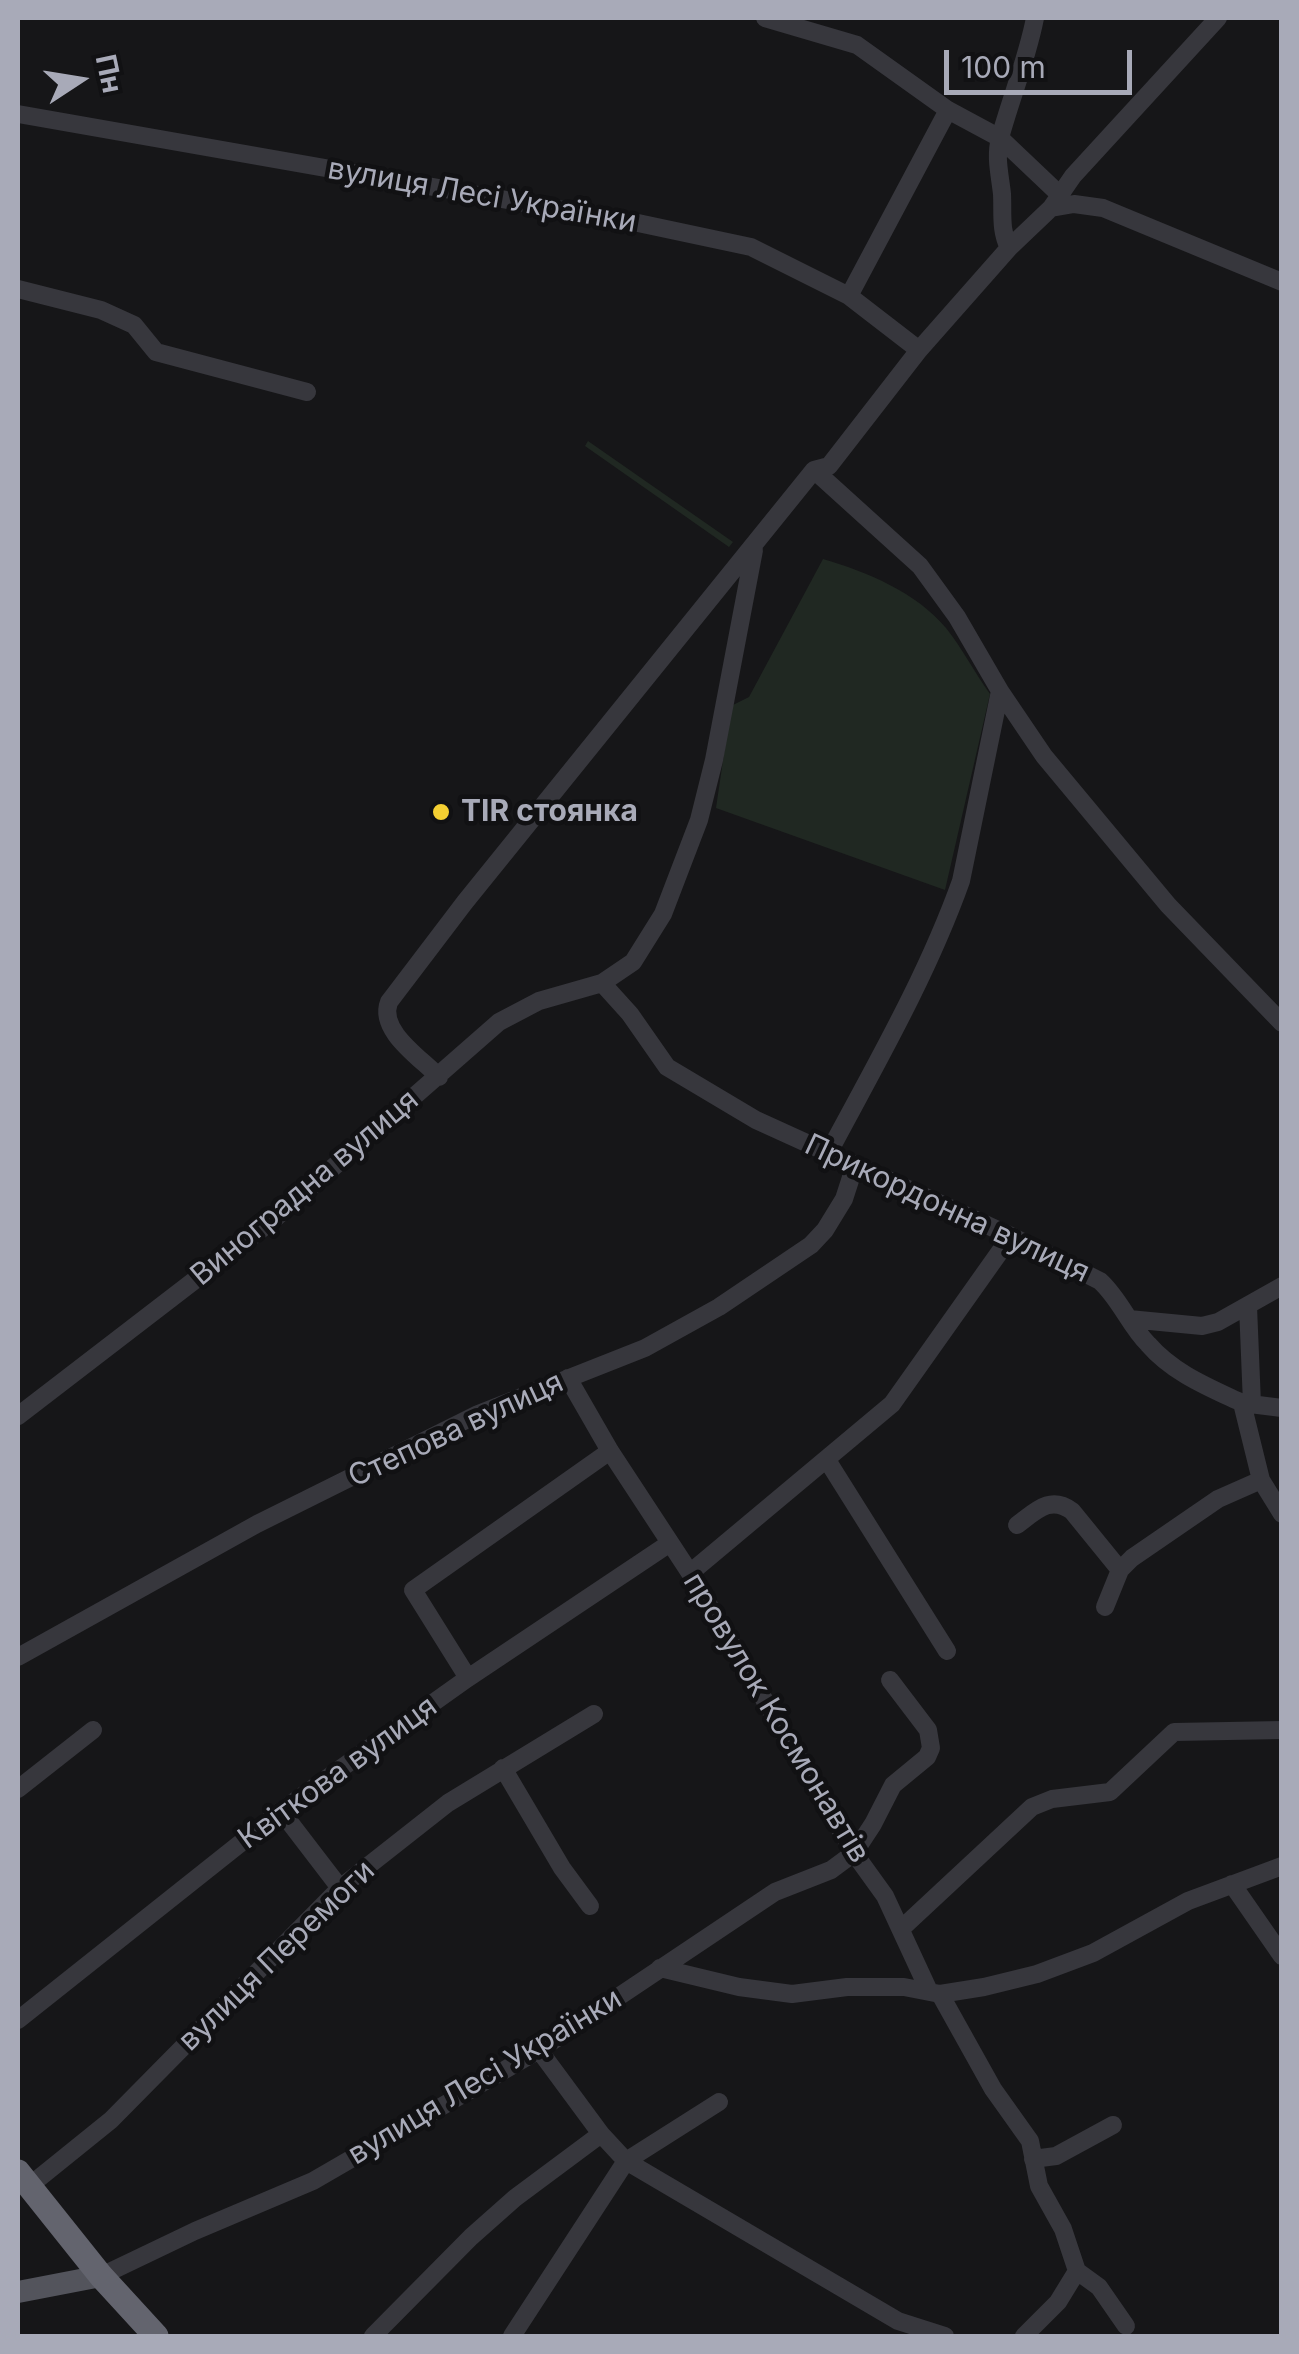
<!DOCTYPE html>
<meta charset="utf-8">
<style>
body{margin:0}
#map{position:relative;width:1299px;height:2354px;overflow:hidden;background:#161618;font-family:Inter,sans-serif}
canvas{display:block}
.frame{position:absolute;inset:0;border:20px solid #a8aab8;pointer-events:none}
.north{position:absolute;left:30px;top:30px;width:100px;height:100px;-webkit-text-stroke:8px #111113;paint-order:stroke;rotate:78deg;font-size:28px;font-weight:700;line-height:40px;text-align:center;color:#a8aab8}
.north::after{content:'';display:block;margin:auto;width:35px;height:45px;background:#a8aab8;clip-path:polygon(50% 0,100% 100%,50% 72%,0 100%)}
.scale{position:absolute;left:944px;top:50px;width:188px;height:45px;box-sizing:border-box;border:5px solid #a8aab8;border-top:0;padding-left:12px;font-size:30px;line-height:35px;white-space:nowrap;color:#a8aab8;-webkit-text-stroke:8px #111113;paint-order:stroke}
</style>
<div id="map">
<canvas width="1299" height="2354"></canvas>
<div class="frame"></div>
<div class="north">Пн</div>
<div class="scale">100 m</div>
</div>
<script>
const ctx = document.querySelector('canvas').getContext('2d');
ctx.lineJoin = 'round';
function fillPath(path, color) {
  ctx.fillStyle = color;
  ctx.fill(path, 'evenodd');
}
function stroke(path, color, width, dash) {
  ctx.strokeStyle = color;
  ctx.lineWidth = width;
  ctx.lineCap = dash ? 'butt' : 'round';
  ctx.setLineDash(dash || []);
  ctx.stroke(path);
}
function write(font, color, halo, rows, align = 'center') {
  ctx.font = font + ' Inter,sans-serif';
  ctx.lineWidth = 9;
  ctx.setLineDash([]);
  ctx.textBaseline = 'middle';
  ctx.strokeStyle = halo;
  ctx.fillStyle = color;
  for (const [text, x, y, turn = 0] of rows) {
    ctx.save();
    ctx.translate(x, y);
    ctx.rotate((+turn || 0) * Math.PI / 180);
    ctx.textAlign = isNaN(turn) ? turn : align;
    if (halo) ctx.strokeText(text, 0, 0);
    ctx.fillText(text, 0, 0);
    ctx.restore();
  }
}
fillPath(new Path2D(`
 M588,441L733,542L729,547L585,446Z
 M823,559C867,572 916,592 946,628C962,648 975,673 990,694L945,890L716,808L731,706L749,697Z`), '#202822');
stroke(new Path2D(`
 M765,18L857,45L948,110L1000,138L1059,194
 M18,114L638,223L751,247L849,296L919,350
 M1051,208L1074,204L1103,208L1282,282
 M1009,248C1000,230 1003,213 1002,194C1000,175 995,157 1000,138C1011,98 1027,59 1035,18
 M18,289L101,310L134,325L156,352L307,392
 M849,296L948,110
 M814,470L920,566L957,617L1000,691L1044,756L1168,905L1282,1023
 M602,983L630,1014L667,1067L756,1120L1011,1236L1100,1281C1120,1299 1129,1325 1148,1344C1173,1373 1208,1387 1242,1403L1261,1480L1282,1514
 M439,1077C421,1058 378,1031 389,1002L465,902L814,470L829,466L919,350L1009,248L1051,208L1073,176L1218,18
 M829,1152C876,1064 927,976 961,881L1000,691
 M1248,1306L1252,1404
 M1129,1319L1202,1326L1218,1322L1282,1286
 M568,1378L610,1451L690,1573L854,1853L885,1896L929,1991
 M1242,1403L1282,1408
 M18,1416L273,1220L499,1022L539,1001L602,983L633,962L663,914L699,820L714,760L754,550
 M827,1460L947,1651
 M1017,1525C1036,1511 1050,1495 1072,1511L1120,1570
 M690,1573L892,1404L1011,1236
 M1105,1607L1120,1570L1132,1558L1218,1499L1261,1480
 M18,1657L257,1524L478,1414L645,1348L719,1307L811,1245L825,1230L844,1199L855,1165
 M468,1678L413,1590L610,1451
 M503,1768L562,1868L590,1906
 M18,1789L93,1730
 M281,1811L340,1888
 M1232,1884L1282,1956
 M901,1929L1032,1807L1052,1799L1110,1792L1174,1732L1282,1730
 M660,1968L739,1987L792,1994L847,1987H904L940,1994L984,1987L1037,1974L1093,1953L1188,1901L1282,1866
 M940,1994L993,2089L1030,2141L1039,2186L1063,2229L1077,2271L1099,2287L1126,2326
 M18,2020L281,1811L468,1678L670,1543
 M539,2050L601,2134L626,2161L898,2321L945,2336
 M1033,2159L1056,2156L1113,2125
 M28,2187L111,2120L340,1888L448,1803L594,1714
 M101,2276L195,2231L313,2181L539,2050L775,1892L831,1870L854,1853L873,1824L893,1785L927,1757L931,1748L928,1730L890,1680
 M373,2336L471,2237L515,2198L601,2134
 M512,2336L626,2161L719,2102
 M1024,2336L1058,2302L1077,2271`), '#37373d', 18);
stroke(new Path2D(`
 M18,2292L101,2276`), '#53545c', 22);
stroke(new Path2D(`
 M18,2172L101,2276L156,2336`), '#63646e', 25);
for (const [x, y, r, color] of [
 [441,812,10,"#f4cf32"]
]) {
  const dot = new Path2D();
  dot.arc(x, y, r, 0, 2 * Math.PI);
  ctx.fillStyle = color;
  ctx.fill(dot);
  stroke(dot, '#111113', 4);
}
write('30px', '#a8aab8', '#111113', [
 ["вулиця Лесі Українки",482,196,10],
 ["Виноградна вулиця",305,1188,-40],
 ["Прикордонна вулиця",947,1209,25],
 ["Степова вулиця",456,1430,-25],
 ["провулок Космонавтів",776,1718,59],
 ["Квіткова вулиця",338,1773,-36],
 ["вулиця Перемоги",277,1956,-44],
 ["вулиця Лесі Українки",485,2077,-31]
]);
write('bold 30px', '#a8aab8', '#111113', [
 ["TIR стоянка",461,812]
], 'left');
</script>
